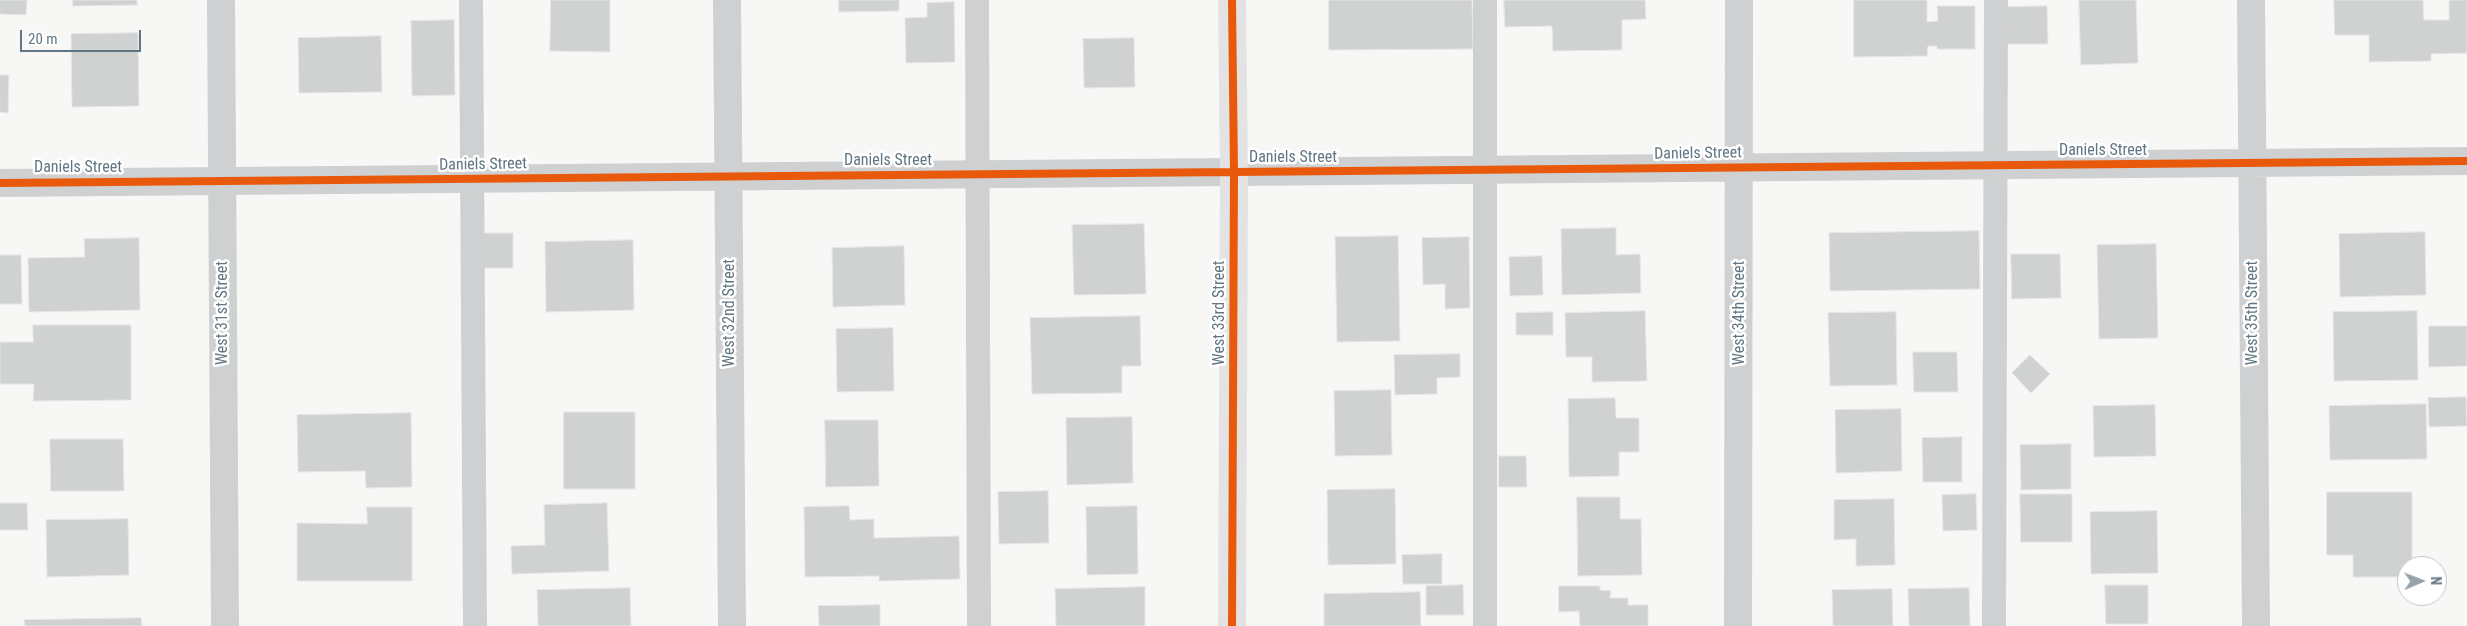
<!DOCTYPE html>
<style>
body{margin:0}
#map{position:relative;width:2467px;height:626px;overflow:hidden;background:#f7f7f6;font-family:"Roboto Condensed",sans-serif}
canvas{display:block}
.north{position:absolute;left:2397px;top:556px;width:50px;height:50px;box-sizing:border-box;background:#fff;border:1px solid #c0c8cd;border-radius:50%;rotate:89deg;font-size:14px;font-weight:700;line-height:20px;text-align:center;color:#617682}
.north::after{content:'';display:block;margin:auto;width:18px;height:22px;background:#96a3ab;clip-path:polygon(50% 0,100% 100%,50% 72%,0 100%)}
.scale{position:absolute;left:20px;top:30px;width:121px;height:22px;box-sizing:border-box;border:2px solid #617682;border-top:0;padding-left:6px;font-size:15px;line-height:18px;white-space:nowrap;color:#617682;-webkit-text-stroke:4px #fff;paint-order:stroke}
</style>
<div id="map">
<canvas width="2467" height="626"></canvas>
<div class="north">N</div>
<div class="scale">20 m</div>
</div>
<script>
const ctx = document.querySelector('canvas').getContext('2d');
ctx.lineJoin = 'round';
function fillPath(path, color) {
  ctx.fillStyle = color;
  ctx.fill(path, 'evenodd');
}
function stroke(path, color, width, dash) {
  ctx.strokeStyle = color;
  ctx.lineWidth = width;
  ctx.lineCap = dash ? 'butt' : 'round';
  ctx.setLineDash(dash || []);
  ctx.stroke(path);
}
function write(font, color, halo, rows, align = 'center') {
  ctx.font = font + ' "Roboto Condensed",sans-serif';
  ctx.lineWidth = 5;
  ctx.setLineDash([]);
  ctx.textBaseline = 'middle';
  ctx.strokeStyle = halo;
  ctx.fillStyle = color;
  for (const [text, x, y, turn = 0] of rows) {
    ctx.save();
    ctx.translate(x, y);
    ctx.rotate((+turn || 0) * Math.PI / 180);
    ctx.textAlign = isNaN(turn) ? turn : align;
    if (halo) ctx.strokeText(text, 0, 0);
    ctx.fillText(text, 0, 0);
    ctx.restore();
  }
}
const building = new Path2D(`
 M0,0H27L26,15L0,14Z
 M73,0H137V5L73,6Z
 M551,0H610V52L550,51Z
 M839,0H899V11L839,12Z
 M1329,0H1472L1473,49L1329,50Z
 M1504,0H1645L1646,19L1622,20V50L1553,51L1552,26L1505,27Z
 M1854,0H1927V22L1938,21L1937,6H1975V49H1937V46H1928L1927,56L1854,57Z
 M2079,0H2136L2138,63L2081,65Z
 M2334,0H2423L2424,20H2449V0H2467V53L2431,54V61L2369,62V35H2335Z
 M954,2L955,62L906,63L905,18L927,17V3Z
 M2047,6L2048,44H2007V7Z
 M454,20L455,95L412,96L411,21Z
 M138,33L139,106L72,107L71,34Z
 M381,36L382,92L299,93L298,38Z
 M1134,38L1135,87L1084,88L1083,39Z
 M0,75H9L8,113L0,112Z
 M1144,224L1146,294L1074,295L1072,225Z
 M1616,228V255L1640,254L1641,293L1562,295L1561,229Z
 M1979,231L1980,289L1830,291L1829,233Z
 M2425,232L2426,295L2340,297L2339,234Z
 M484,233H513V268H484Z
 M1398,236L1400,341L1337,342L1335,237Z
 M1469,237L1470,308L1445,309V284L1423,285L1422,238Z
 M139,238L140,310L29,312L28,258L85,257L84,239Z
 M633,240L634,310L546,312L545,242Z
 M2156,244L2158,338L2099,339L2097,245Z
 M904,246L905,305L833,307L832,248Z
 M2011,254H2060L2061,298L2012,299Z
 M0,255H21L22,304H0Z
 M1542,256L1543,295L1510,296L1509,257Z
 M1645,311L1647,381L1592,382V357H1566L1565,313Z
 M2417,311L2418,380L2334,381L2333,312Z
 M1553,312V335H1516V313Z
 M1896,312L1897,385L1830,386L1828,313Z
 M1140,316L1141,366H1122V393L1032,394L1030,318Z
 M33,325H131V400L33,401L34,384H0V342H33Z
 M2429,326H2467V366L2429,367Z
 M893,328L894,391L837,392L836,329Z
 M1913,352H1957L1958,392H1914Z
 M1460,354V377L1437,378V394L1395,395L1394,355Z
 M2030,355L2050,374L2031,393L2012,373Z
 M1391,390L1392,455L1335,456L1334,391Z
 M2466,397L2467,426L2429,427L2428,398Z
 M1615,398L1616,418H1639V452H1619V476L1569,477L1568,399Z
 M2426,404L2427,459L2330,460L2329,406Z
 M2155,405L2156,456L2094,457L2093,406Z
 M1901,409L1902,471L1836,473L1835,410Z
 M564,412H635V489H564Z
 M411,413L412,487L366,488L365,471L298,472L297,415Z
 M1132,417L1133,483L1067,485L1066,418Z
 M825,420H878L879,486L826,487Z
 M1962,437V482H1923L1922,438Z
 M50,439H123L124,491H51Z
 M2071,444V489L2021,490L2020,445Z
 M1499,456H1526L1527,487H1499Z
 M1395,489L1396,564L1328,565L1327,490Z
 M1048,491L1049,543L999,544L998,492Z
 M2327,492H2412V566H2407V577H2353V555H2327Z
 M1976,494L1977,530L1943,531L1942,495Z
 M2020,494H2072V542H2021Z
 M1577,497H1620V519H1641L1642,575L1578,576Z
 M1894,499L1895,565L1856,566V539L1834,540V500Z
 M0,503H27L28,530H0Z
 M607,503L609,571L512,574L511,546L545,545L544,505Z
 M849,506L850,520L874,519V538L959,536L960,579L879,581V576L805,577L804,507Z
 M1137,506L1138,574L1087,575L1086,507Z
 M367,507H412V581H297V523L367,524Z
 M2157,511L2158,573L2091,574L2090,512Z
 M128,519L129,575L47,577L46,520Z
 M1442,554V584H1403L1402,555Z
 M1463,585L1464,615H1426V586Z
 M2105,585H2148V624H2106Z
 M1559,586H1600V590L1611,591L1610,598H1628V605H1648V626H1580L1579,611L1559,612Z
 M1145,587V626H1056L1055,589Z
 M630,588L631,626H538L537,590Z
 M1969,588L1970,626H1909L1908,589Z
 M1892,589L1893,626H1833L1832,590Z
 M1420,592L1421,626H1324V594Z
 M880,605V626H819L818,606Z
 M141,618L142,626H25L24,620Z`);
fillPath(building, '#d0d2d2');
stroke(building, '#e6e6e6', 1);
stroke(new Path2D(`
 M471,0L475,626
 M977,0L979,626
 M1485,0V626
 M1994,626L1996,0`), '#cfd0d1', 24);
stroke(new Path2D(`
 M221,0L225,626
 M727,0L732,626
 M2251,0L2256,626
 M0,183L2467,161
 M1738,626L1739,0`), '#cfd0d1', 28);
stroke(new Path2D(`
 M1232,626L1234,172L1232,0`), '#e2e3e2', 28);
stroke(new Path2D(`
 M0,183L2467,161
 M1232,626L1234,172L1232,0`), '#e8590c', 8);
write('16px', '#617682', '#fff', [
 ["Daniels Street",2103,151],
 ["Daniels Street",1698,154,-1],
 ["Daniels Street",1293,158],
 ["Daniels Street",888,161],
 ["Daniels Street",483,165,-1],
 ["Daniels Street",78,168],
 ["West 31st Street",223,313,-90],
 ["West 32nd Street",730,313,-90],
 ["West 33rd Street",1220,313,-90],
 ["West 34th Street",1740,313,-90],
 ["West 35th Street",2253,313,-90]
]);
</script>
